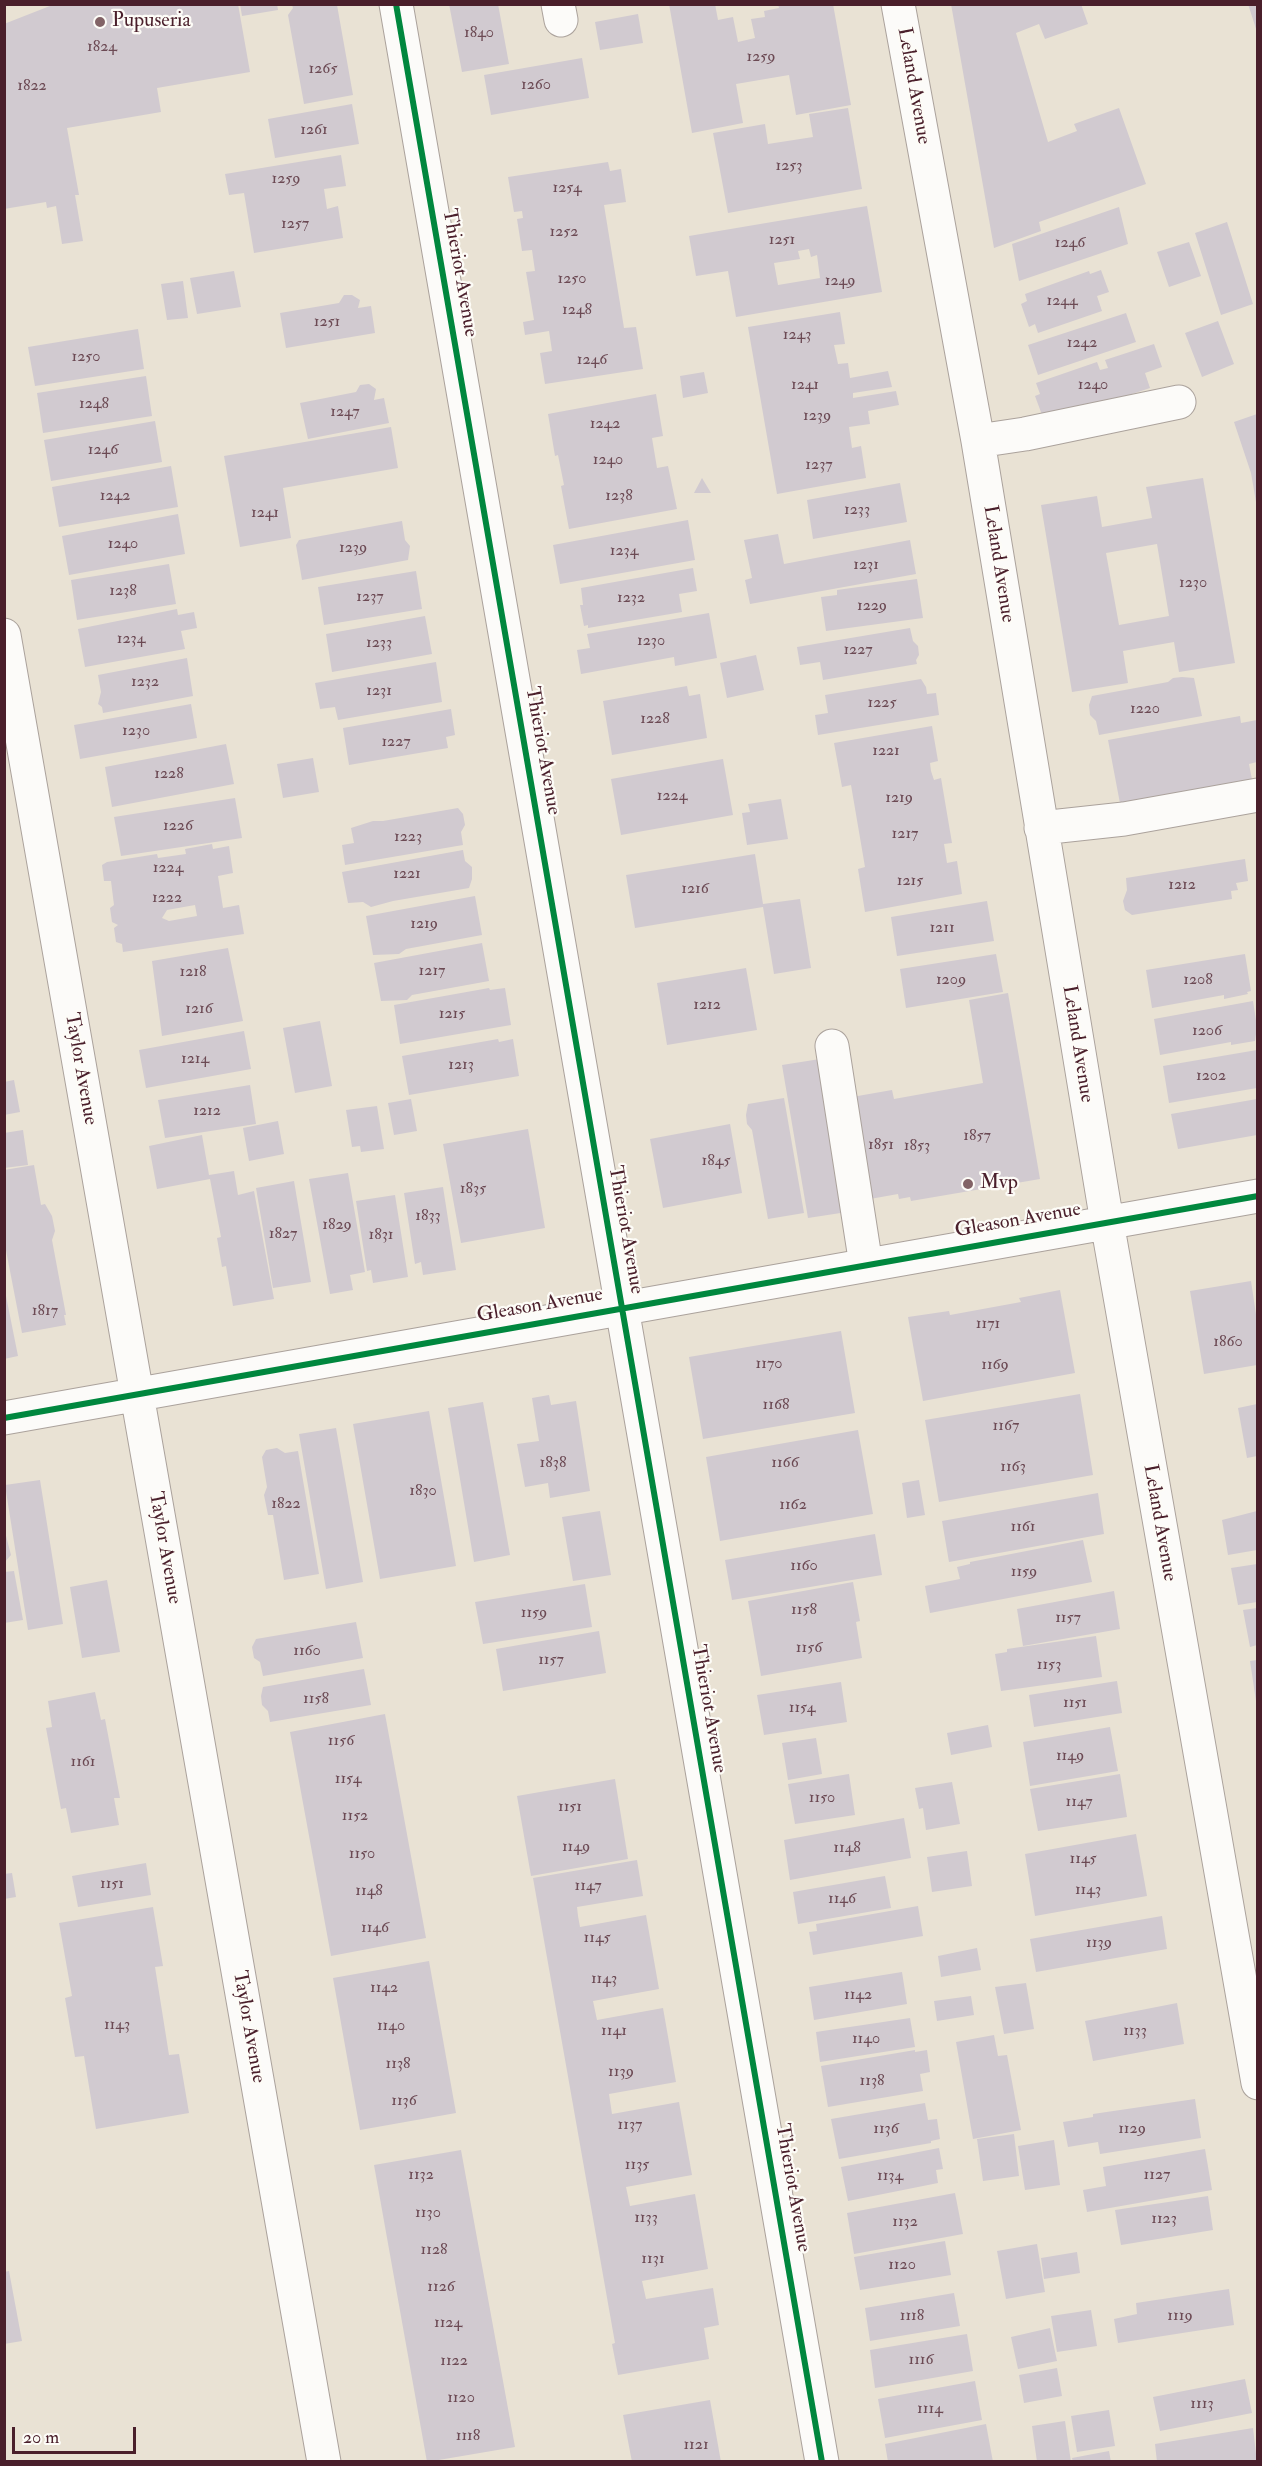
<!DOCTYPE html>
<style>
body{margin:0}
#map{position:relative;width:1262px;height:2466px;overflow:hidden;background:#e9e2d4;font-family:"IM FELL Double Pica",serif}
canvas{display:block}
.frame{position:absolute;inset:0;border:6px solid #4a1f2b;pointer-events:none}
.scale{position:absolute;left:12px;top:2427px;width:124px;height:27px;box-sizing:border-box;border:3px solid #4a1f2b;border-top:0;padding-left:8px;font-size:18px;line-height:21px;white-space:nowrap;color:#4a1f2b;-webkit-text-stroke:4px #fdfcf7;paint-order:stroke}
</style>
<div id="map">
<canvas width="1262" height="2466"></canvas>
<div class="frame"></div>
<div class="scale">20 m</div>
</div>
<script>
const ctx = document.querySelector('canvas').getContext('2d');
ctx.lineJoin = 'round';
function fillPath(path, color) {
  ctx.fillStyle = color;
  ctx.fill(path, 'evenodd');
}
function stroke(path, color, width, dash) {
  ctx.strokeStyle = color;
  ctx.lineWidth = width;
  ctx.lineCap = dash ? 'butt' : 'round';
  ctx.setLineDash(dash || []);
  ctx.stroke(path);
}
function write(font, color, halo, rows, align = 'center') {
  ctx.font = font + ' "IM FELL Double Pica",serif';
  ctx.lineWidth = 4.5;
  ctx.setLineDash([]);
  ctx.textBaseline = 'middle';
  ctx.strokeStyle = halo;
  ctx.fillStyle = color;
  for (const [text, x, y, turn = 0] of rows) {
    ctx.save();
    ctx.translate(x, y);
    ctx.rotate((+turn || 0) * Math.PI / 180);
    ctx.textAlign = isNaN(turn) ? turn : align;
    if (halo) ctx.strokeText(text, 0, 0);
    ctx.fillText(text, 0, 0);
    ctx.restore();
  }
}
fillPath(new Path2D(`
 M55,4H238L250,72L157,88L161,112L67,128L79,195H75L83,241L62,244L56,206L47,208L46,202L4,209V24Z
 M240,4H277L278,10L242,16Z
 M449,4H498L509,64L462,72Z
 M669,4H715L718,20L733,17L738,42L755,38L751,19L765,17L764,11L779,8L778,4H833L851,105L796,115L789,75L736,84L743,123L692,133Z
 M951,4H1081L1088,24L1045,39L1039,24L1016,33L1048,142L1077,131L1074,124L1119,108L1146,184L1039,222L1041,231L994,248Z
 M1248,4H1257V32Z
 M292,5H337L353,95L304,104L288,15L293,8Z
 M638,14L643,43L600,50L595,22Z
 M582,58L589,98L491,115L484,75Z
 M352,104L359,144L275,158L268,119Z
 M848,108L862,189L728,213L713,133L765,124L768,144L813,137L809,114Z
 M341,155L346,186L324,189L327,209L338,206L343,238L254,253L244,193L229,195L225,174Z
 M608,162L610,171L621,169L626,202L604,205L624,328L636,327L643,369L545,384L540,353L552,351L549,331L525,335L523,322L534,320L526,272L535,271L532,250L522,251L517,219L523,218L522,211L514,212L508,177Z
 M867,206L882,292L736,317L728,271L696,276L689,236ZM809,249L811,257L817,255L820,278L778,285L774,263L800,259L798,251Z
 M1119,207L1128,244L1019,281L1012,244Z
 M1227,222L1253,304L1221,315L1195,233Z
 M1189,242L1201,276L1169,287L1157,252Z
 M1101,270L1109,292L1097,296L1102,311L1038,333L1035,324L1029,327L1021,304L1027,301L1025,294L1089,271L1090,274Z
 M234,271L241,307L197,314L190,278Z
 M183,281L188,318L167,320L161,284Z
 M344,295H352L360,300L358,308L371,306L375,333L286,348L280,313L339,303Z
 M840,312L845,344L834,345L838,364L848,363L850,378L888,371L892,387L853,393V398L896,391L899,405L868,411L870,424L849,427L852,448L861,446L866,478L777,494L748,327Z
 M1126,313L1136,342L1038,375L1028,345Z
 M1218,321L1234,364L1202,377L1185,333Z
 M138,329L144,369L35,386L28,347Z
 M1154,344L1162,367L1145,373L1150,388L1045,423L1035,396L1040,394L1036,383L1097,362L1100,370L1108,368L1105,360Z
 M704,372L708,393L683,398L680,376Z
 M146,376L152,416L43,433L37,393Z
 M369,384L376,389L374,400L384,398L389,423L308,439L300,403L356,392L360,385Z
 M656,394L663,436L652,438L657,468L668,466L677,509L569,529L561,486L564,485L558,455L555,456L548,414Z
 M1257,414V502H1256L1251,473L1234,422Z
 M155,421L162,462L51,481L44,440Z
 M391,427L398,468L283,488L291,538L240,547L224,456Z
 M171,466L178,507L59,527L52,487Z
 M702,478L711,493H694Z
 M1203,478L1235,663L1179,672L1174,642L1123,651L1128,683L1072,692L1041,505L1097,496L1102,527L1152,518L1146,487ZM1157,544L1169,616L1119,625L1106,553Z
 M900,483L907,522L813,539L807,500Z
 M178,514L185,554L69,575L62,536Z
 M688,520L695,560L560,584L553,545Z
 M402,521L405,540L410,546L408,560L302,580L296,545L299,540Z
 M778,534L784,564L910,540L916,574L750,604L745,580L752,578L744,540Z
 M169,564L176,604L77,620L71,580Z
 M693,568L697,591L679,594L682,612L588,628V625L584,626L580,605H583L581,588Z
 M416,571L422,609L324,625L318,587Z
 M917,579L923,618L826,631L821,597L837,595V590Z
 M177,609L178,615L194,612L197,628L181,631L185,649L85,667L78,629Z
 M709,613L717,658L675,666L674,657L581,674L577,650L590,648L587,634Z
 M425,616L432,654L332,672L326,634Z
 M910,628L913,641L918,646L919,655L916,660L917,664L823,680L820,662L800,665L797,647Z
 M756,655L764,690L727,698L720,663Z
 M187,658L193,696L103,713L102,707L98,704L101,692L98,675Z
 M436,662L442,702L338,720L335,707L320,709L315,683Z
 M1182,677L1194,678L1202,716L1099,735L1096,721L1090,715L1089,705L1092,696L1168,682L1173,678Z
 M921,679L926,687L927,694L936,693L939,715L818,735L815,715L828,713L825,695Z
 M687,686L689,696L700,694L707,738L612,755L603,701Z
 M191,704L197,738L80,759L74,725Z
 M451,709L455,735L446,737L448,748L349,765L343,728Z
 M1240,716L1241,723L1257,720V762L1249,764L1254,790L1122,814L1108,740Z
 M932,726L938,761L930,763L931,771L934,780L941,778L952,843L944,844L947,863L957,861L962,894L865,912L858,869L865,867L851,785L842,787L834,743Z
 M226,744L234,784L112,807L105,767Z
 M313,758L319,792L283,798L277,764Z
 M723,759L733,815L621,835L611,779Z
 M235,798L242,838L121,856L114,817Z
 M781,799L788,839L747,845L742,813L750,812L748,804Z
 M458,808L463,814L465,825L461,832L463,845L345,865L342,845L354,843L351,828L373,821H383Z
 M212,844L213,849L229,846L233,873L218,876L223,908L239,905L244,934L123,952L122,944L116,942L114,928L118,925L112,922L110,908L114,905L111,881H104L102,865L107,862L157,854L158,858L186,854L185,849ZM195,905L197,916L169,921L162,918L167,910Z
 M463,850L465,861L472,867V879L469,888L393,901L371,907L363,902L348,903L342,872Z
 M755,854L763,904L800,899L811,968L774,974L763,907L635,928L626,875Z
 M1245,859L1248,881L1236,883L1238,890L1231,891L1232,899L1132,915L1125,910L1123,901L1127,890L1126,878Z
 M475,896L482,935L406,949L399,954L373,955L366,916Z
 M987,901L994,941L897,956L891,917Z
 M482,943L489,981L412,995L407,1000L381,1001L374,963Z
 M228,948L243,1021L162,1036L152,961Z
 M996,954L1003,992L906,1008L900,969Z
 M1245,954L1251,991L1247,992L1248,994L1224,999V995L1152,1008L1146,970Z
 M746,968L757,1030L667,1045L657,983Z
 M489,988L490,990L505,988L511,1025L400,1044L394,1005Z
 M1008,993L1040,1179L911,1201L910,1197L899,1199L898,1194L870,1199L852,1097L892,1090L894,1099L983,1083L969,1000Z
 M1253,1001L1257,1027L1255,1041L1231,1045V1042L1160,1055L1154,1019Z
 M320,1021L332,1086L295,1093L283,1028Z
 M244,1031L251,1069L146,1088L139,1050Z
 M498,1039L499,1042L513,1039L519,1076L409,1095L402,1056Z
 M1257,1050V1088L1169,1103L1163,1066Z
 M820,1059L847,1212L808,1218L782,1065Z
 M14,1080L20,1112L4,1115V1082Z
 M250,1085L256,1124L165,1138L158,1100Z
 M784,1098L804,1213L768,1219L752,1130L747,1124L746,1115L748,1104Z
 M411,1099L417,1131L394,1135L388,1103Z
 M1257,1099V1135L1178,1149L1171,1114Z
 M377,1106L384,1149L361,1152L360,1146L352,1147L346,1110Z
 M278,1121L284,1154L249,1161L243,1128Z
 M730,1124L742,1193L663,1208L650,1139Z
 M528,1129L545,1228L461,1243L443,1144Z
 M23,1130L28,1165L4,1168V1133Z
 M202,1135L209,1175L234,1171L238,1195L254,1191L274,1299L233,1306L226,1266L222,1267L217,1238L221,1237L210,1179L157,1189L149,1146Z
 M34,1165L41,1205L45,1204L52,1216L55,1231L52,1240L66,1315H64L66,1325L22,1333L4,1240V1170Z
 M348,1173L365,1272L350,1275L353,1290L330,1294L309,1179Z
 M294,1181L311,1282L273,1288L256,1188Z
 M443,1187L456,1270L423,1275L421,1262L415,1264L404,1193Z
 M395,1195L408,1277L373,1283L371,1270L367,1271L356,1201Z
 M1251,1281L1257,1321V1365L1204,1374L1190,1291Z
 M4,1286L18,1356L4,1359Z
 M1060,1290L1075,1373L923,1401L908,1317L949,1311L950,1315L1021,1302L1019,1298Z
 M841,1331L855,1413L703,1439L689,1357Z
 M1080,1394L1093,1475L939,1502L925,1420Z
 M549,1395L551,1405L576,1401L590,1491L550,1498L548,1483L525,1487L517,1444L539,1441L532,1398Z
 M483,1402L510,1555L474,1562L448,1408Z
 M1257,1404V1456L1247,1458L1238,1408Z
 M429,1411L456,1566L380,1579L353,1424Z
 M336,1428L363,1582L326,1589L299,1434Z
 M858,1430L873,1514L720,1541L706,1457Z
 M277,1448L285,1453L298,1451L319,1574L284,1580L273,1515H268L264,1495L267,1487L262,1457L266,1450Z
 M40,1480L63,1624L28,1630L5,1485Z
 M919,1480L925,1515L907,1518L902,1483Z
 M1098,1493L1104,1534L949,1562L942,1521Z
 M600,1511L611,1575L573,1581L562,1517Z
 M1257,1511V1550L1228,1555L1222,1520Z
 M4,1528L11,1555L4,1563Z
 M875,1534L882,1575L732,1600L725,1560Z
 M1083,1540L1092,1582L930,1613L925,1586L960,1579L957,1567L970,1564V1562Z
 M1257,1564V1602L1238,1605L1231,1568Z
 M14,1571L23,1620L4,1623V1572Z
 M107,1580L120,1652L82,1658L70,1587Z
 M853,1582L860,1621L856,1622L862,1658L761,1676L748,1601Z
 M585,1584L592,1627L483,1644L475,1602Z
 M1114,1591L1120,1629L1023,1646L1017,1609Z
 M1257,1608V1645L1250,1647L1243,1610Z
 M356,1622L363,1658L263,1676L260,1662L254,1658L252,1647L256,1639Z
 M599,1631L606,1673L503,1691L496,1649Z
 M1096,1636L1102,1677L1001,1691L995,1654L1007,1652V1649Z
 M1257,1660V1700L1256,1701L1250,1661Z
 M364,1669L371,1705L270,1722L268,1711L262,1705L261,1696L263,1687Z
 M1117,1681L1122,1713L1034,1727L1029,1695Z
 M841,1682L847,1722L764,1735L757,1695Z
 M95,1692L101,1720L105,1719L120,1798H114L119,1825L71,1833L66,1808L61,1809L46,1728L52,1727L48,1701Z
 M385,1714L426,1938L331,1956L290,1732Z
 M988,1725L992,1747L951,1755L947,1733Z
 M1110,1727L1118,1771L1030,1786L1023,1742Z
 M816,1738L822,1774L788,1780L782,1743Z
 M849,1774L855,1815L795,1824L788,1784Z
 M1120,1774L1127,1817L1038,1831L1030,1789Z
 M615,1779L628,1859L531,1876L517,1796Z
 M952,1782L960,1824L926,1830L923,1808L919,1809L915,1788Z
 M904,1818L911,1858L790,1880L784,1840Z
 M1136,1834L1147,1896L1035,1916L1025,1854Z
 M967,1851L972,1886L932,1892L927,1857Z
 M637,1860L643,1896L577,1907L578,1916L580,1927L646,1915L659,1989L593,2001L597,2020L663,2008L676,2082L609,2094L612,2114L679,2102L692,2175L626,2187L630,2206L695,2194L708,2269L642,2281L646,2299L713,2288L719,2325L704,2328L709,2359L618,2375L612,2344L615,2343L533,1878Z
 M146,1863L151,1895L78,1907L72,1876Z
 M12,1873L16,1897L4,1899V1874Z
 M885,1876L891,1908L798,1924L793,1892Z
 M918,1906L923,1936L813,1955L809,1932L817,1931L816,1924Z
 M153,1907L163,1966L155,1967L169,2055L179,2054L189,2113L96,2129L84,2056L75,2057L65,1998L72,1996L59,1923Z
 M1162,1916L1167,1949L1036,1972L1030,1939Z
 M977,1948L981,1970L941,1977L938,1956Z
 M429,1961L456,2113L360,2130L333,1978Z
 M902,1972L907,2004L814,2020L809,1987Z
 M1026,1983L1034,2029L1004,2034L995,1987Z
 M971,1996L974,2015L937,2021L934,2001Z
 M1177,2003L1184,2044L1093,2061L1085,2021Z
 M910,2018L915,2047L820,2062L816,2032Z
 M994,2035L998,2056L1007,2055L1021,2130L973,2139L956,2042Z
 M915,2050V2052L927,2050L930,2072L920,2074L923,2091L828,2107L821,2066Z
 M1195,2099L1201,2138L1100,2154L1098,2142L1068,2147L1063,2122L1093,2117V2114Z
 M925,2103L928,2120L937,2119L940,2139L931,2141V2143L839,2159L831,2119Z
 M1014,2134L1019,2176L983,2181L977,2139Z
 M1054,2140L1060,2185L1025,2190L1018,2146Z
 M939,2148L943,2169L936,2170L938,2183L848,2201L841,2167Z
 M1205,2149L1212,2190L1087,2212L1083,2190L1106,2186L1103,2167Z
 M461,2150L515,2447L427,2462L374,2165Z
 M955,2193L963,2234L854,2254L847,2213Z
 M1208,2196L1213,2230L1121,2245L1115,2210Z
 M945,2241L951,2275L860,2290L854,2257Z
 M1037,2244L1045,2292L1006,2299L997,2251Z
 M1077,2252L1080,2273L1044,2279L1041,2258Z
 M9,2271L22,2341L4,2344V2272Z
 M1229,2289L1234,2325L1118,2343L1114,2319L1137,2314L1136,2303Z
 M954,2293L960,2326L870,2341L865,2308Z
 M1091,2310L1097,2346L1057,2352L1051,2316Z
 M1050,2328L1057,2361L1018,2369L1011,2337Z
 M967,2334L973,2371L875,2388L870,2350Z
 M1057,2368L1062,2396L1024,2403L1019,2375Z
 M1245,2379L1252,2413L1160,2431L1153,2397Z
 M975,2381L982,2420L885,2438L878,2399Z
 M710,2400L721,2462H632L623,2415Z
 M1109,2410L1115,2446L1077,2452L1071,2416Z
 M1065,2421L1071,2462H1037L1032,2426Z
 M986,2424L993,2462H888L885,2444Z
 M1253,2428L1257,2462H1157L1155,2444Z
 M1109,2451L1111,2462H1073L1072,2458Z`), '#d1cad0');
const minor = new Path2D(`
 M396,4L822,2462
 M558,4L561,20
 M898,4L978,441L1107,1222L1258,2083
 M978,441L1025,434L1179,402
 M4,635L324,2462
 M1041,828L1124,819L1258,795
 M832,1046L866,1265
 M4,1418L1258,1196`);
stroke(minor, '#aba29c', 35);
stroke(minor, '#fcfbf9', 33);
stroke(new Path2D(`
 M396,4L822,2462
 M4,1418L1258,1196`), '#00873e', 6);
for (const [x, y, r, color] of [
 [100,22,6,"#826366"],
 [968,1184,6,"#826366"]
]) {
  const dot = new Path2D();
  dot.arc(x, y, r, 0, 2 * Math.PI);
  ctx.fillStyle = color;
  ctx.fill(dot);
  stroke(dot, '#fdfcf7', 2);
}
write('16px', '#6c4a54', null, [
 ["1840",479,34],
 ["1824",102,48],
 ["1259",761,58],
 ["1265",323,70],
 ["1260",536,86],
 ["1822",32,87],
 ["1261",314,131],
 ["1253",789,167],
 ["1259",286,180],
 ["1254",567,189],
 ["1257",295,225],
 ["1252",564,233],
 ["1251",782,241],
 ["1246",1070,244],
 ["1250",572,280],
 ["1249",840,282],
 ["1244",1062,302],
 ["1248",577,311],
 ["1251",327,323],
 ["1243",797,336],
 ["1242",1082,344],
 ["1250",86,358],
 ["1246",592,361],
 ["1241",805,386],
 ["1240",1093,386],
 ["1248",94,405],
 ["1247",345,413],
 ["1239",817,417],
 ["1242",605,425],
 ["1246",103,451],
 ["1240",608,461],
 ["1237",819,466],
 ["1242",115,497],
 ["1238",619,497],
 ["1233",857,511],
 ["1241",265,514],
 ["1240",123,545],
 ["1239",353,549],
 ["1234",624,552],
 ["1231",866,566],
 ["1230",1193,584],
 ["1238",123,592],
 ["1237",370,598],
 ["1232",631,599],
 ["1229",872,607],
 ["1234",131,640],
 ["1230",651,642],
 ["1233",379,644],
 ["1227",858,651],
 ["1232",145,683],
 ["1231",379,692],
 ["1225",882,704],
 ["1220",1145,710],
 ["1228",655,720],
 ["1230",136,732],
 ["1227",396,743],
 ["1221",886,752],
 ["1228",169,775],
 ["1224",672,797],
 ["1219",899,799],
 ["1226",178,827],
 ["1217",905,835],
 ["1223",408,838],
 ["1224",168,869],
 ["1221",407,875],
 ["1215",910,882],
 ["1212",1182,886],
 ["1216",695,890],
 ["1222",167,899],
 ["1219",424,925],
 ["1211",942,929],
 ["1217",432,972],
 ["1218",193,973],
 ["1209",951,981],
 ["1208",1198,981],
 ["1212",707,1006],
 ["1216",199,1010],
 ["1215",452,1015],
 ["1206",1207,1032],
 ["1214",195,1060],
 ["1213",461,1066],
 ["1202",1211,1077],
 ["1212",207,1112],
 ["1857",977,1137],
 ["1851",881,1146],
 ["1853",917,1147],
 ["1845",716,1162],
 ["1835",473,1190],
 ["1833",428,1217],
 ["1829",337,1226],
 ["1827",283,1235],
 ["1831",381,1236],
 ["1817",45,1312],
 ["1171",988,1325],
 ["1860",1228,1343],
 ["1170",769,1365],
 ["1169",995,1366],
 ["1168",776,1406],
 ["1167",1006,1427],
 ["1838",553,1464],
 ["1166",785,1464],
 ["1163",1013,1468],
 ["1830",423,1492],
 ["1822",286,1505],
 ["1162",793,1506],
 ["1161",1023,1528],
 ["1160",804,1567],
 ["1159",1024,1573],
 ["1158",804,1611],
 ["1159",534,1614],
 ["1157",1068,1619],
 ["1156",809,1649],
 ["1160",307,1652],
 ["1157",551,1661],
 ["1153",1049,1666],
 ["1158",316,1700],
 ["1151",1075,1704],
 ["1154",802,1709],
 ["1156",341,1742],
 ["1149",1070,1757],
 ["1161",83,1763],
 ["1154",348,1780],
 ["1150",822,1799],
 ["1147",1079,1803],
 ["1151",570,1808],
 ["1152",355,1817],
 ["1149",576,1848],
 ["1148",847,1849],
 ["1150",362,1855],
 ["1145",1083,1860],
 ["1151",112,1885],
 ["1147",588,1887],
 ["1143",1088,1891],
 ["1148",369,1892],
 ["1146",842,1900],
 ["1146",375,1929],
 ["1145",597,1939],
 ["1139",1099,1944],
 ["1143",604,1980],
 ["1142",384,1989],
 ["1142",858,1996],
 ["1143",117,2026],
 ["1140",391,2027],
 ["1141",614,2032],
 ["1133",1135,2032],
 ["1140",866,2040],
 ["1138",398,2065],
 ["1139",621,2073],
 ["1138",872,2082],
 ["1136",404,2102],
 ["1137",630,2126],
 ["1136",886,2130],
 ["1129",1132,2130],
 ["1135",637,2166],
 ["1132",421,2176],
 ["1127",1157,2176],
 ["1134",890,2177],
 ["1130",428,2214],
 ["1133",646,2219],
 ["1123",1164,2220],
 ["1132",905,2223],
 ["1128",434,2251],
 ["1131",653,2260],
 ["1120",902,2266],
 ["1126",441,2288],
 ["1118",912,2317],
 ["1119",1180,2317],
 ["1124",448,2324],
 ["1116",921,2361],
 ["1122",454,2362],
 ["1120",461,2399],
 ["1113",1202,2405],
 ["1114",930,2410],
 ["1118",468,2437],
 ["1121",696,2446]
]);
write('20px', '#4a1f2b', '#fdfcf7', [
 ["Pupuseria",112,22],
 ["Mvp",980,1184]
], 'left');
write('20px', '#4a1f2b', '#fdfcf7', [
 ["Leland Avenue",913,86,80],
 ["Thieriot Avenue",459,273,80],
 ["Leland Avenue",998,564,81],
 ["Thieriot Avenue",542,751,80],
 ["Leland Avenue",1077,1044,81],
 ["Taylor Avenue",80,1069,80],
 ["Gleason Avenue",1018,1221,-10],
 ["Thieriot Avenue",625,1230,80],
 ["Gleason Avenue",540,1306,-10],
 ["Leland Avenue",1159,1523,80],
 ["Taylor Avenue",164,1548,80],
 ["Thieriot Avenue",708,1709,80],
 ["Taylor Avenue",248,2027,80],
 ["Thieriot Avenue",792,2188,80]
]);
</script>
